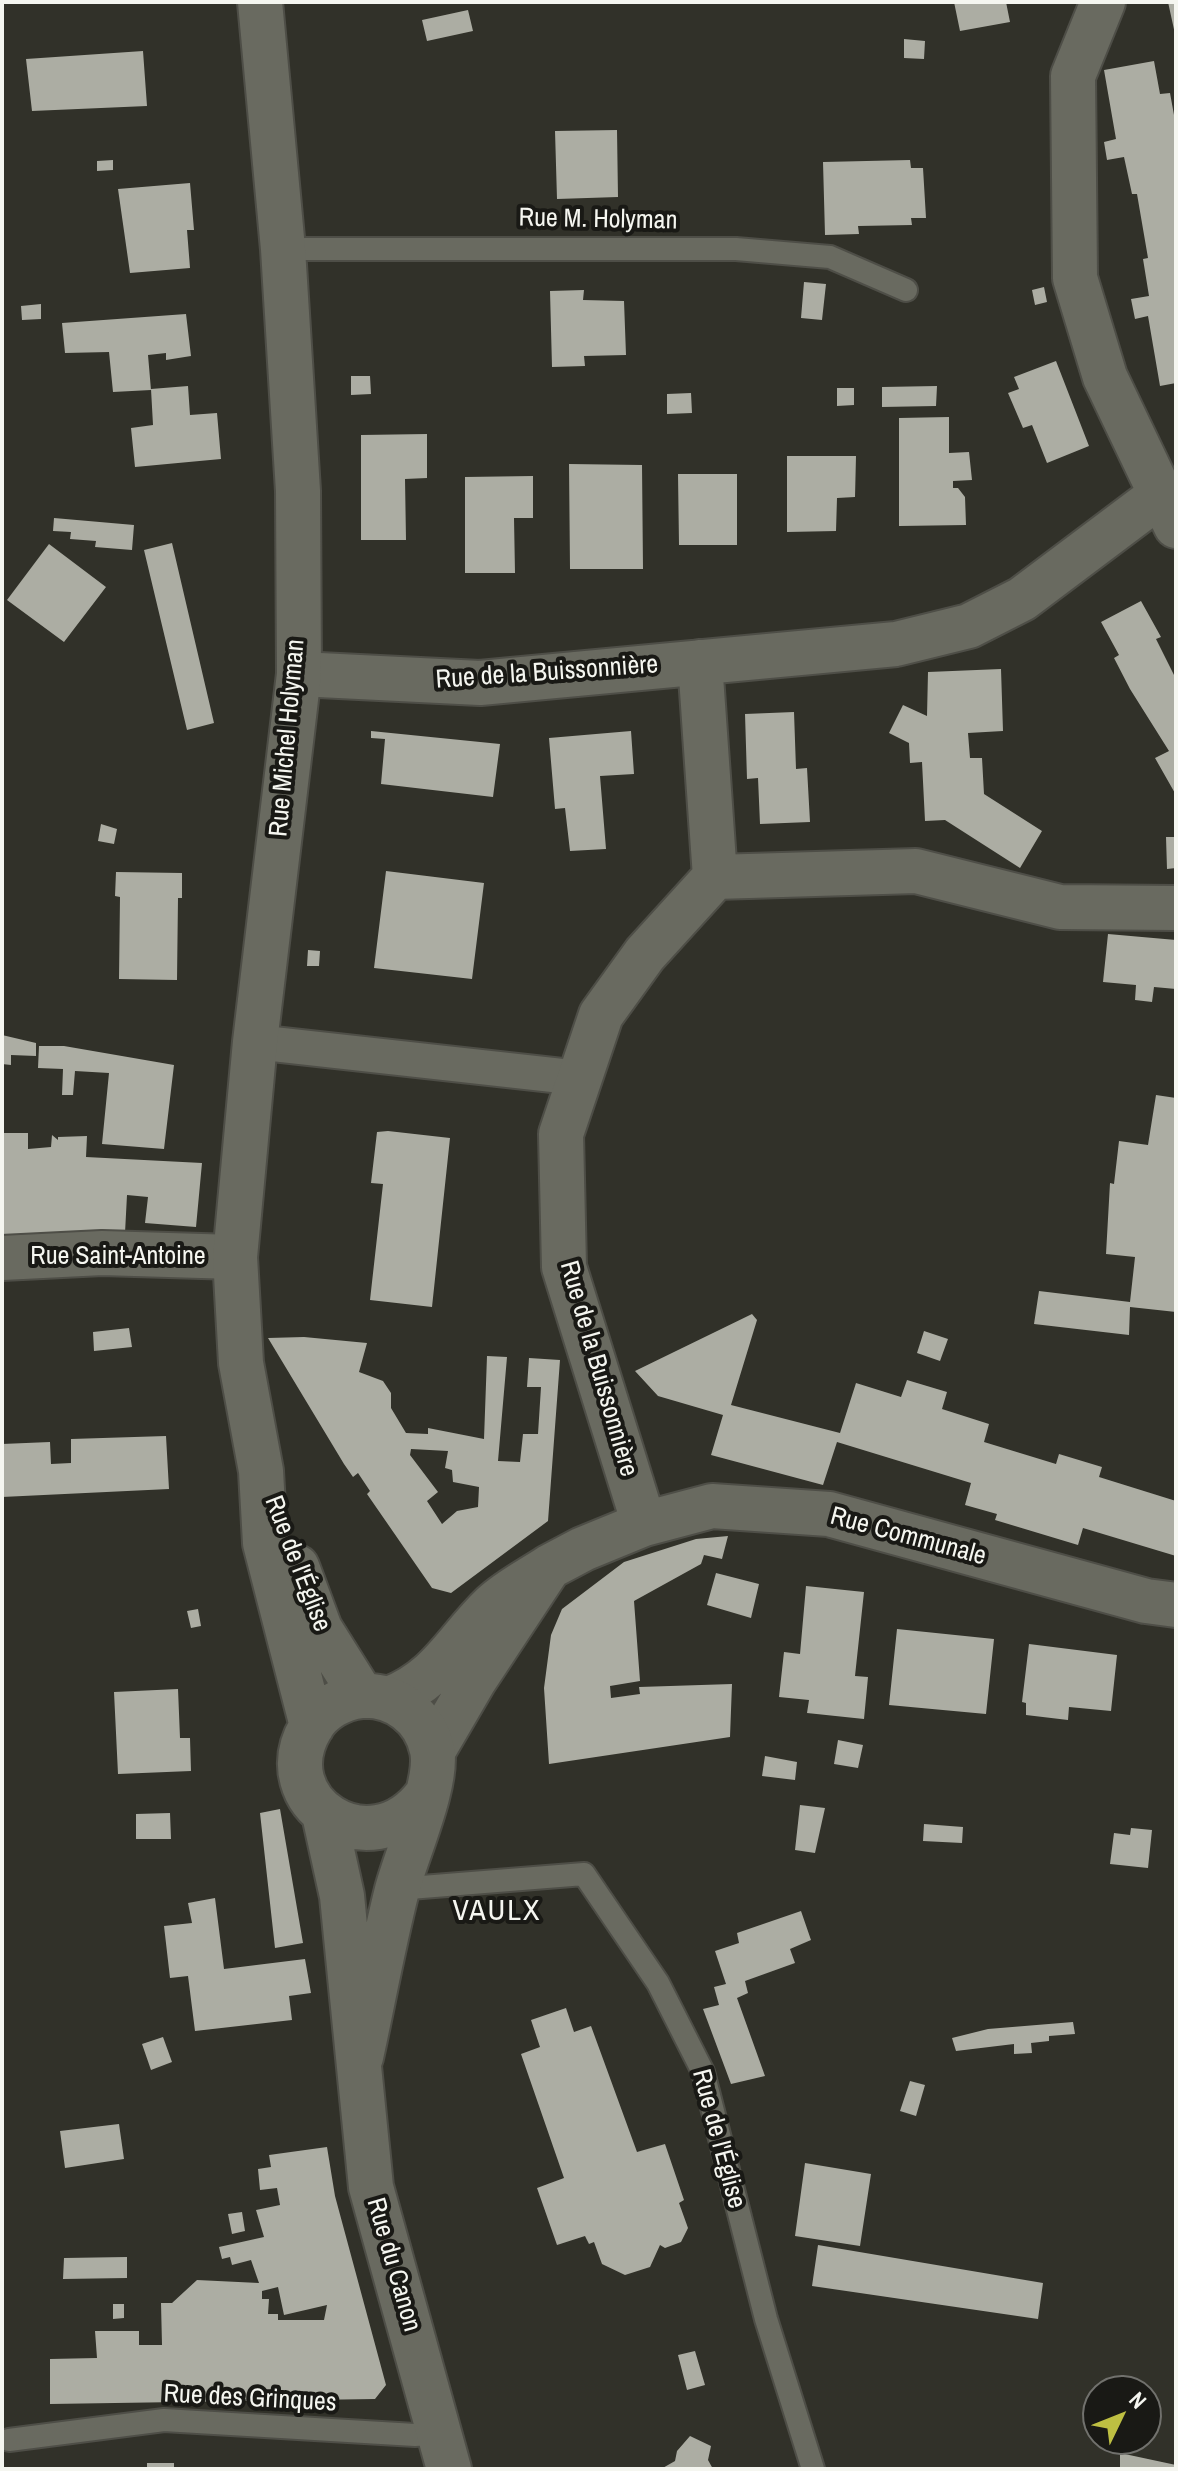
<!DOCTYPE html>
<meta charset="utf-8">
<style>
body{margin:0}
#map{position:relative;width:1178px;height:2471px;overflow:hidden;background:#313129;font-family:"Archivo Narrow",sans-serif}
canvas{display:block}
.frame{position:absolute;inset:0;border:4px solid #f5f6f0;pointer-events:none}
.north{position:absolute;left:1082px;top:2375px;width:80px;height:80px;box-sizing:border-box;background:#191915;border:2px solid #71716d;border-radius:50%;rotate:47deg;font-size:22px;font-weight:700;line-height:32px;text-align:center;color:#f5f6f0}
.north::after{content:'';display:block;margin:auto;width:28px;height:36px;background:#bebf42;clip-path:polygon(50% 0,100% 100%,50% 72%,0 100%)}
</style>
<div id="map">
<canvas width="1178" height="2471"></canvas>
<div class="frame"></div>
<div class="north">N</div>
</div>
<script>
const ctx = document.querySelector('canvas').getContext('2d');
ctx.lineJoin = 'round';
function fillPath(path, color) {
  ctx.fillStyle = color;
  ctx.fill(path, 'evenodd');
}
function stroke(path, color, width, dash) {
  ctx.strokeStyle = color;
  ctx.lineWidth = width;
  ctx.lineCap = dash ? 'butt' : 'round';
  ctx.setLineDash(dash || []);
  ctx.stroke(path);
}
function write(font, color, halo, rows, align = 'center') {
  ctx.font = font + ' "Archivo Narrow",sans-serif';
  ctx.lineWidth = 8;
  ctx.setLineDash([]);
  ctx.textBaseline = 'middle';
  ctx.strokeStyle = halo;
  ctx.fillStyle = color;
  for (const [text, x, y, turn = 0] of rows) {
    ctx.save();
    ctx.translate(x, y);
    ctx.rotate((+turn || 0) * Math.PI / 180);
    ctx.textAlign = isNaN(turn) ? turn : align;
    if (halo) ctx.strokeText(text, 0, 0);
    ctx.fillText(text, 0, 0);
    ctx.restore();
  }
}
fillPath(new Path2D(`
 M954,2H1006L1010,22L960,31Z
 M1168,2H1176V34H1175Z
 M468,10L473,31L427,41L422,20Z
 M904,39L925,41L924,59L904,58Z
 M143,51L147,106L32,111L26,59Z
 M1154,61L1160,94L1170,93L1176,126V383L1160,386L1148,316L1135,319L1131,299L1149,296L1143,259L1148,258L1137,194H1132L1124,157L1107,160L1104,142L1116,139L1104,70Z
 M617,130L618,197L557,199L555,131Z
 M113,160V170L97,171V161Z
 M910,160L911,168H923L926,218H911L912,225L858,226L859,234L825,235L823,162Z
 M190,183L194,230H187L190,268L130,273L118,189Z
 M804,282L826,284L822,320L801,318Z
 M1044,287L1047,302L1035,305L1032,290Z
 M584,290L583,300L624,301L626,355L584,356L585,366L552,367L550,291Z
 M41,304V319L22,320L21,306Z
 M186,314L191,356L166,360V353L148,355L151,390L113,392L109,352L65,353L62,323Z
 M1056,361L1089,446L1047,463L1032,425L1023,428L1008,393L1019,389L1014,377Z
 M351,376H370L371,394L351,395Z
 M188,386L190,415L217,413L221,459L135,467L131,428L153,425L151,389Z
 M937,386L936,406L882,407V387Z
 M837,388H854V405L837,406Z
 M691,393L692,413L667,414V394Z
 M949,417V453L969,452L972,480L953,481V488H958L965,497L966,525L899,526V418Z
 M427,434V478L405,479L406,540H361V435Z
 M787,456H856L855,497L837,498L836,531L787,532Z
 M569,464L642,465L643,569H570Z
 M678,474H737V545H679Z
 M533,476V518H514L515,573H465V477Z
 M54,518L134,525L132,550L95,547L96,541L70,539L71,532L53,531Z
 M172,543L214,723L187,730L144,550Z
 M49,544L106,587L64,642L7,600Z
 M1141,601L1161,637L1156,639L1176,679V795L1155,758L1169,751L1130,689L1114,658L1119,655L1101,622Z
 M1001,669L1003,731L968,733L970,758H982L984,794L1042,831L1020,868L945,820L925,821L922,762L910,763L909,743L889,733L903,705L927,716L928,672Z
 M794,712L796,769L807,768L810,822L760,824L758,778L747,779L745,714Z
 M371,731L500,744L493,797L381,784L385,739L371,738Z
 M631,731L634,774L600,776L606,849L570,851L565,808L555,809L549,738Z
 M101,824L117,829L114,844L98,841Z
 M1166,837H1176V868L1167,869Z
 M386,871L484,883L472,979L374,968Z
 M116,872L182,873V898H178L177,980L119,979L120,897L115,896Z
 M1108,934L1176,940V989L1154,987L1152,1002L1135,1000L1136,985L1103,982Z
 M308,950L320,951L319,966H307Z
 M2,1035L36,1043V1056L11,1055V1065L2,1064Z
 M39,1046H64L174,1065L164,1149L102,1144L109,1073L75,1071L73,1095H62L63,1069L38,1068Z
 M1156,1095L1176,1098V1312L1130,1307L1129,1335L1034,1324L1039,1291L1130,1302L1135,1257L1106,1254L1110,1183L1114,1184L1119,1141L1148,1145Z
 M388,1131L450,1138L432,1307L370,1300L383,1184L371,1183L377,1132Z
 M2,1133H28V1149L51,1147L52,1135L58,1140V1137L87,1136L86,1157L202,1163L196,1227L145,1223L148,1197L127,1195L125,1233L2,1239Z
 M752,1314L757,1320L731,1405L840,1433L856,1383L901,1397L907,1380L947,1392L942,1409L989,1424L984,1442L1056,1464L1059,1454L1102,1467L1099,1477L1176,1501V1556L1083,1528L1078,1545L995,1520L997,1514L965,1505L971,1483L837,1442L823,1485L711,1455L723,1415L658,1396L635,1371Z
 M129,1328L132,1347L94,1351L93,1332Z
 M924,1331L948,1339L940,1361L917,1353Z
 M304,1337L367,1343L359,1372L383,1381L391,1393V1408L406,1433L428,1434V1428L484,1439L487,1356L507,1357L498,1461L520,1462L523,1434H538L541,1387H527L529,1358L560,1360L548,1521L451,1593L432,1588L367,1494L370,1491L358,1473L353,1477L344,1464L268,1338ZM411,1449L448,1451L445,1468L452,1470L453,1482L479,1487L478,1507L457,1511L442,1524L427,1501L438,1492L410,1455Z
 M166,1436L169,1489L2,1497V1444L50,1442L51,1464L71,1463V1439Z
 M728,1536L722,1559L704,1555L701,1564L634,1601L640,1681L610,1686L611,1698L640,1694L639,1687L732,1684L730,1737L549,1764L544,1688L551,1635L562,1609L624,1562L696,1539Z
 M716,1573L759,1584L751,1618L707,1605Z
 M806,1586L864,1592L855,1676L868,1677L864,1719L807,1713L809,1700L779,1697L784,1652L800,1654Z
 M198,1609L201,1626L191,1628L187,1611Z
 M897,1629L994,1639L986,1714L889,1705Z
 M1029,1644L1117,1655L1111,1711L1069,1707L1068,1720L1026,1715V1703L1022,1702Z
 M178,1689L180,1738H190L191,1771L118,1774L114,1692Z
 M838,1740L863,1745L858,1768L834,1764Z
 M765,1756L797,1762L795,1780L762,1776Z
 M800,1805L825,1808L815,1853L795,1850Z
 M280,1809L303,1943L275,1948L260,1813Z
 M170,1813L171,1839H136V1814Z
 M924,1824L963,1827L962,1843L923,1841Z
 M1131,1828L1152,1830L1148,1868L1110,1864L1114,1833L1130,1835Z
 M215,1898L224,1969L305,1959L311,1993L289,1996L292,2020L195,2031L188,1976L170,1978L164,1926L192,1923L188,1903Z
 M801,1911L811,1940L790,1949L795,1963L745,1981L748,1993L737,1998L765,2076L731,2084L703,2009L719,2005L714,1987L726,1984L715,1951L739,1943L737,1933Z
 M566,2008L574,2032L591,2026L637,2152L665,2144L684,2200L679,2203L688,2228L681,2242L665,2248L660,2245L650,2267L625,2275L602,2264L594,2242L589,2244L585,2236L557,2245L537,2188L564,2178L521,2054L540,2047L531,2020Z
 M1073,2022L1075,2034L1049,2036V2041L1031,2043L1032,2053L1014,2054V2044L956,2051L952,2038L988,2029Z
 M163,2037L172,2062L151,2070L142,2044Z
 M910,2081L925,2085L916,2116L900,2111Z
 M119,2124L124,2159L65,2168L60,2131Z
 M327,2147L335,2196L386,2385L375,2399L50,2404V2359L97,2358L95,2331H139V2345H162L161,2303H172L197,2280L259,2283L251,2260L232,2265L230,2257L222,2259L219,2247L264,2237L256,2210L280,2205L277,2188L260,2190L258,2169L271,2167L269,2155ZM278,2287L284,2315L327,2305L324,2320H278V2314H268L269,2299H262V2291Z
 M805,2163L871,2174L860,2246L795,2236Z
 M242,2212L245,2231L232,2234L228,2214Z
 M818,2245L1043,2283L1038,2319L812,2286Z
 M127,2257V2278L63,2279L64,2258Z
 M113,2304H124V2318L113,2319Z
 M695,2351L705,2385L687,2390L678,2355Z
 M690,2436L711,2446L708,2460L713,2469H661L675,2461L677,2451Z
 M1120,2453L1176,2465V2469H1120Z
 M147,2463H174V2469H147Z`), '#acada3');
const service = new Path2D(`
 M283,249H736L830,257L906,290
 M397,1889L584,1874L658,1983L703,2072L766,2319L813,2469
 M9,2440L164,2420L415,2435L441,2433`);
const pedestrian = new Path2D(`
 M255,1042L580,1078`);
const minor = new Path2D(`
 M1103,2L1073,76L1075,278L1105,377L1176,526
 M700,662L715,877
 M299,674L480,683L896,644L969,626L1022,599L1159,496
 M2,1258L102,1253L235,1257
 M644,1524L564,1267L561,1134L601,1015L645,954L715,877L916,871L1060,907L1176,908
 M549,1567L583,1549L644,1524L712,1506L829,1514L1146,1601L1176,1605
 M389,1699C441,1679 456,1640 493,1605C509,1590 531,1579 549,1567L475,1679L433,1751`);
const secondary = new Path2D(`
 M260,2L283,249L298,491L299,674L255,1042L235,1257L241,1363L261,1471L265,1543L312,1726
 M297,1567L320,1629L362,1696
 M324,1814L342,1896L371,2187L449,2469
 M361,2057C373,2002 383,1945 397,1890C406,1855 439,1782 432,1750C425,1716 395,1694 361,1696C341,1698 321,1710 311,1727C266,1802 370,1870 426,1796`);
stroke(service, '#4e4e47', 26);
stroke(pedestrian, '#4e4e47', 38);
stroke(minor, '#4e4e47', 48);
stroke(secondary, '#4e4e47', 48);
stroke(service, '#696a60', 22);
stroke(pedestrian, '#696a60', 34);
stroke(minor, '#696a60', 44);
stroke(secondary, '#696a60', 44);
write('26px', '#f5f6f0', '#191915', [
 ["Rue M. Holyman",598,220,1],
 ["Rue de la Buissonnière",547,673,-4],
 ["Rue Michel Holyman",288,738,-85],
 ["Rue Saint-Antoine",118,1257],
 ["Rue de la Buissonnière",598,1369,74],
 ["Rue Communale",908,1537,15],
 ["Rue de l'Église",297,1564,69],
 ["Rue de l'Église",718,2139,75],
 ["Rue du Canon",393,2265,74],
 ["Rue des Grinques",250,2399,3]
]);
ctx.letterSpacing = '2px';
write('30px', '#f5f6f0', '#191915', [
 ["VAULX",497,1912]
]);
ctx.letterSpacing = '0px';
</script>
